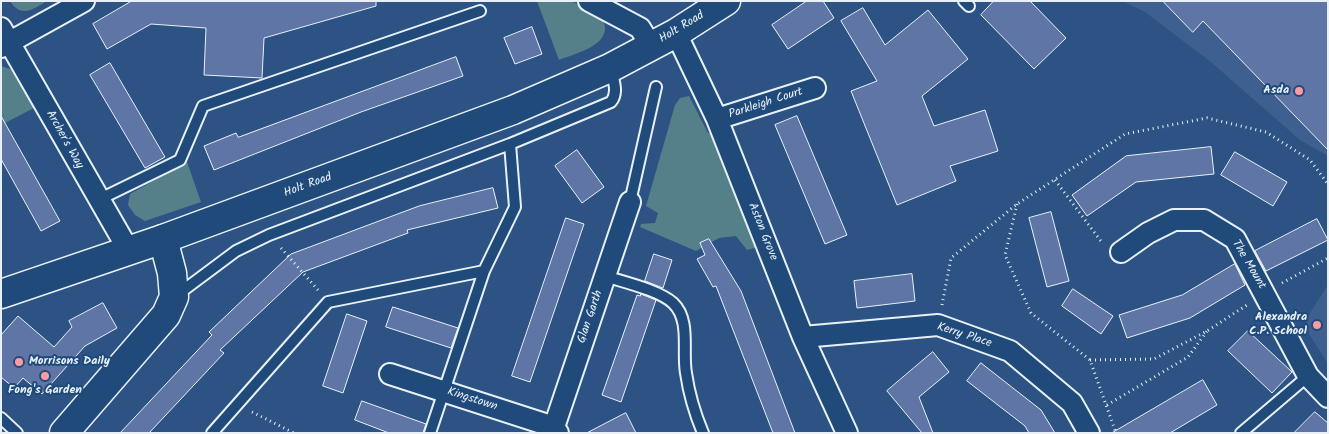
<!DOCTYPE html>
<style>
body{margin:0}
#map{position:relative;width:1329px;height:434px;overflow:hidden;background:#2c5383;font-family:Kalam,sans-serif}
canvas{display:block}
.frame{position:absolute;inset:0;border:2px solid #e8f1f8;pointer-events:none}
</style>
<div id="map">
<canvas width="1329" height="434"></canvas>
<div class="frame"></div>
</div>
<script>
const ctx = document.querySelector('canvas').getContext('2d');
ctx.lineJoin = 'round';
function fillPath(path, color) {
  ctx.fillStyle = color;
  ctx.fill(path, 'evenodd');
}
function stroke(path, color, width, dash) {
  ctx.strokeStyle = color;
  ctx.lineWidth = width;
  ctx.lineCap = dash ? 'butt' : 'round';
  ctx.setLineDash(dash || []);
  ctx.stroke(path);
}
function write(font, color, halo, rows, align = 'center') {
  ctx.font = font + ' Kalam,sans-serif';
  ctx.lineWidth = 4;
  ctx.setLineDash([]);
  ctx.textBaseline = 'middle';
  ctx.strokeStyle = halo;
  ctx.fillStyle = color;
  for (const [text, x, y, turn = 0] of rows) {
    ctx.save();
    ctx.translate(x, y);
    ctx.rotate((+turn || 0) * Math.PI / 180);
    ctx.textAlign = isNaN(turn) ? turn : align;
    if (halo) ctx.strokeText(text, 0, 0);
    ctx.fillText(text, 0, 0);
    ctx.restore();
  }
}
fillPath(new Path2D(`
 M1122,1H1328V156L1300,140L1212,63L1145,12Z
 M1328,285V364L1309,334L1306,319Z`), '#3e6090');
fillPath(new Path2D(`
 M10,1H47C32,10 21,18 10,1Z
 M537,1C547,1 562,0 572,2C587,6 616,20 601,39C592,50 571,55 559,60Z
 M1,66L13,70L34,108L1,125Z
 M689,96L708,133L722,130L765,245L747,250L736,236L719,238L696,251L640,227L641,224L655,223L658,213L646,206L675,105L680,98Z
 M187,162L201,202L145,221L135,215L128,205L130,194Z`), '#548089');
const building = new Path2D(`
 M132,1H376V6L264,38L262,78L204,75L206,28L151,24L107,49L93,24Z
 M807,1H823L834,18L788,49L772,25Z
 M994,1H1030L1066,38L1034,69L981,15Z
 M1163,1H1328V150L1203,21L1193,32Z
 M863,8L885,45L928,10L968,59L922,96L934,126L985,110L998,151L950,166L956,181L897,205L851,91L877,81L841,21Z
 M532,27L542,54L515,64L504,38Z
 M456,57L463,76L361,112L214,170L204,146L236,133L238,137Z
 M110,63L165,157L145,168L90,75Z
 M1,116L60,221L41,231L1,159Z
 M797,116L847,235L825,244L775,125Z
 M1211,147L1214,174L1136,182L1087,216L1072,195L1126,156Z
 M577,150L604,187L582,203L555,166Z
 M1235,152L1287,182L1273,206L1221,175Z
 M493,188L498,208L407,230L408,233L303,272L220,350L224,353L149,433H120L212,335L209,332L291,254L419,206Z
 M1051,212L1069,281L1047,287L1029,218Z
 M566,218L584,224L530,382L512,376Z
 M1317,219L1328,240L1266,271L1255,251Z
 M709,239L741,291L795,433H773L716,286L713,287L697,259L705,255L700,243Z
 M654,254L672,260L663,288L645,281Z
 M1235,264L1245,285L1190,318L1127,338L1119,315L1182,295Z
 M912,274L915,301L857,308L854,281Z
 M1073,289L1113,316L1101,334L1062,306Z
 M641,294L656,300L621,402L602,395L637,295L640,296Z
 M103,303L117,328L85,346L42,394L23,378L14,388L1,377V335L18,316L54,347L72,327L69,321Z
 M393,307L458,328L451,348L386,327Z
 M347,314L367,321L343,393L323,386Z
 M1248,331L1292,372L1272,393L1228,351Z
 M933,352L949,372L919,397L933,433H922L887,391Z
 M981,363L1041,410L1055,433H1029L1025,426L967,381Z
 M1203,380L1217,405L1170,433H1112Z
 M362,401L426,424L423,433H389L355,420Z
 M1315,412L1328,423V433H1294Z
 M626,413L636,433H587Z`);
fillPath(building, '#5e75a6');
stroke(building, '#e8f1f8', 1);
const lane = new Path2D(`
 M964,1L969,6
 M98,200L180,160L203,106L480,11
 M630,202L656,87
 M605,276C623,282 659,290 673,303C691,320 682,351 686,373C689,394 695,414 703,433
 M177,295L236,251L269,235L510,144L611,102C619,92 613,80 611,69
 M1,418L17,433
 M212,433L328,302L484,271
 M430,433L484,271L515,207L510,144
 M1241,433L1308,376`);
const street = new Path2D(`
 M589,1L640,28L651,46
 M1,28L129,251
 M676,33L717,119L803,337L847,433
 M1,47L84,1
 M717,119L815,88
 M1121,252L1148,233L1174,220H1204L1235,239L1308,376L1328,397
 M803,337L938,325L1010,351L1072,403L1089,433
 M390,374L554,427L558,433
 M552,433L630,202`);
const secondary = new Path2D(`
 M64,433L166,315L174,297L172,273L163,239`);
const primary = new Path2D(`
 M1,294L163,239L513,110L610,68L676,33L726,1`);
stroke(lane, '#e8f1f8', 14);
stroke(street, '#e8f1f8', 24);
stroke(secondary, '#e8f1f8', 31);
stroke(primary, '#e8f1f8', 31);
stroke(new Path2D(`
 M1055,180L1103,244
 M1017,204L1005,255L1031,313L1090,360L1116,433
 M281,248L318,290
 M1282,283L1328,258
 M942,305L951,258L1017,204L1125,134L1207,118L1266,132L1310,160L1328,184
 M1090,360L1154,359L1207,331L1247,305
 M1107,405L1188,357L1207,331
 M252,412L294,433`), '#e8f1f8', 3, [1, 4]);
stroke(lane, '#1f4a7a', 10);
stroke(street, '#1f4a7a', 20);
stroke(secondary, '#1f4a7a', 28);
stroke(primary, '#1f4a7a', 28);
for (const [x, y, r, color] of [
 [1299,91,5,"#ff9aa2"],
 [1317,325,5,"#ff9aa2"],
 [19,362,5,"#ff9aa2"],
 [45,376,5,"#ff9aa2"]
]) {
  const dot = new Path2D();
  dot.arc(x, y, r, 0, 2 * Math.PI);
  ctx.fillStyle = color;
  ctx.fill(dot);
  stroke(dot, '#1f4a7a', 2);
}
write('12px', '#e8f1f8', '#1f4a7a', [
 ["Holt Road",682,28,-31],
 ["Parkleigh Court",766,104,-18],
 ["Archer's Way",64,140,61],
 ["Holt Road",308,186,-20],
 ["Aston Grove",762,232,68],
 ["The Mount",1248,265,59],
 ["Glan Garth",591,317,-71],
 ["Kerry Place",964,336,18],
 ["Kingstown",472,400,18]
]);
write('bold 12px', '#e8f1f8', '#1f4a7a', [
 ["Asda",1289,91],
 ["Alexandra",1307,318],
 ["C.P. School",1307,332],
 ["Morrisons Daily",29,362,"left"],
 ["Fong's Garden",45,391,"center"]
], 'right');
</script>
